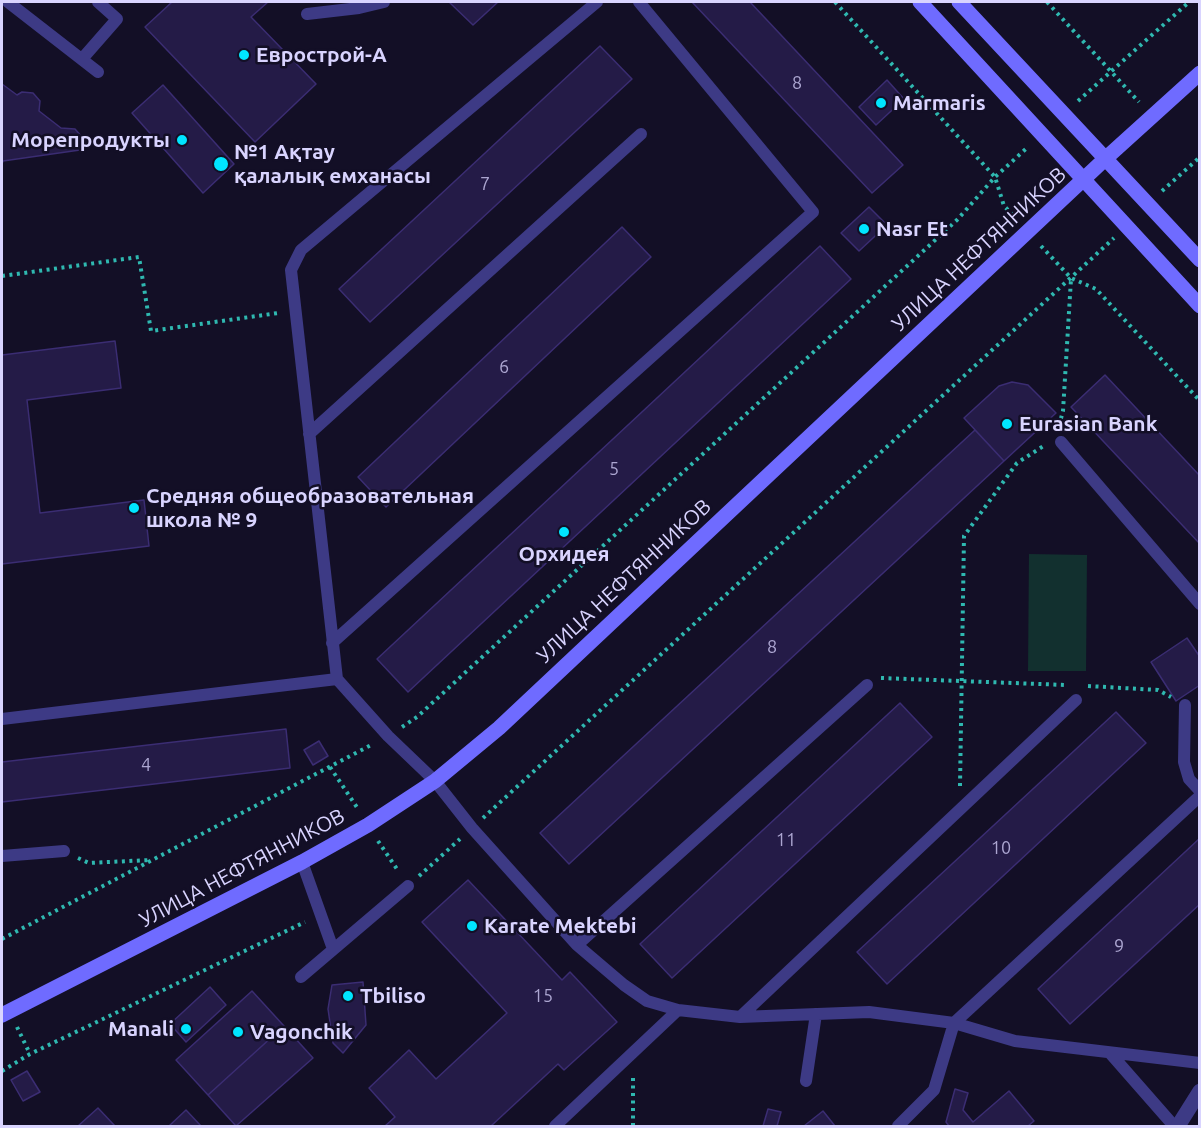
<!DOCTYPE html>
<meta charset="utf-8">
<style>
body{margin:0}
#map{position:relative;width:1201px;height:1128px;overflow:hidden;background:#130f26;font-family:Ubuntu,sans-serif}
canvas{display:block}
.frame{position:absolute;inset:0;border:3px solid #d9d4ff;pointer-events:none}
</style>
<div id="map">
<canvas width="1201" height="1128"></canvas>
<div class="frame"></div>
</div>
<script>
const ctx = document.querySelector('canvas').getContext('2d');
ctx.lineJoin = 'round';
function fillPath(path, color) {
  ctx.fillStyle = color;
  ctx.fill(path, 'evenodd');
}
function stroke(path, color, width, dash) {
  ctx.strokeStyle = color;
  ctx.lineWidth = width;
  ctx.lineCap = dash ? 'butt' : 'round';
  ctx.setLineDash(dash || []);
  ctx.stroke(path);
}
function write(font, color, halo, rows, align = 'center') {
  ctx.font = font + ' Ubuntu,sans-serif';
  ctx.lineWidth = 5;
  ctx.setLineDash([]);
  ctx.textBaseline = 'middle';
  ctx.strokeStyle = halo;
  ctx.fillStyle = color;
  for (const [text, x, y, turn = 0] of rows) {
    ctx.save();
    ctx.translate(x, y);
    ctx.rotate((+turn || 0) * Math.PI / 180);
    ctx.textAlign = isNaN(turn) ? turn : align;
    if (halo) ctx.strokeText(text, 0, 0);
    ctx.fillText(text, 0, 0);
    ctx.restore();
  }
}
fillPath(new Path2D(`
 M1029,554L1087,555L1086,671H1028Z`), '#12302f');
const building = new Path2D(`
 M172,2H268L251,17L316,84L255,142L145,27Z
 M449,2H498L473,25Z
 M692,2H750L903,165L872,193Z
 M600,46L632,79L370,322L339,289Z
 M887,80L904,99L876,125L859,107Z
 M2,84L17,95L22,92L33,93L40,101L39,111L61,128L75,129L82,137L83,145L80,150L3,161L2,164Z
 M163,85L234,164L203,193L132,113Z
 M869,207L887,225L859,251L841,233Z
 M622,227L651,257L386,507L358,477Z
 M820,246L851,279L408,692L377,659Z
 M115,341L121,388L27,400L40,513L144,500L149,546L2,564V355Z
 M1105,375L1200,476V544L1071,407Z
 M1012,382L1028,385L1056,413L1004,461L964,418L999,386Z
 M975,430L1004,461L569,864L540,833Z
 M1187,638L1200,657V685L1176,701L1151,662Z
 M900,703L932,737L672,978L640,944Z
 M1116,712L1146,743L887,984L857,952Z
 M286,729L290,768L2,802V762Z
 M319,741L328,756L313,765L304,750Z
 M1200,838V904L1070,1024L1038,989Z
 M468,880L562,980L570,972L617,1022L564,1070L558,1064L491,1126H385L395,1117L369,1088L409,1050L436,1079L507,1013L422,922Z
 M363,982L366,1025L343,1053L333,1043L328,1009L332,985Z
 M210,987L226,1005L186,1042L170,1024Z
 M252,991L284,1026L208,1095L176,1060Z
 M284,1026L313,1058L236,1126L208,1095Z
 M27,1071L40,1092L23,1101L11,1080Z
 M955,1089L968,1093L963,1110L973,1122L1009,1091L1034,1121L1028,1126H949L946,1122Z
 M98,1108L115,1126H78Z
 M768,1109L781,1112L777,1126H763Z
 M186,1110L201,1126H169Z
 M823,1111L835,1126H804Z`);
fillPath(building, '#241b47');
stroke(building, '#3b2d73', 1.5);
stroke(new Path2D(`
 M835,2L995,177L1004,206L1016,218
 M1047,2L1139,102
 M1078,101L1189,2
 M1162,191L1200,157
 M1041,246L1071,278L1096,289L1200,401
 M2,276L139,257L151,331L278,313
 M1059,426L1063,411L1071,279
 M881,678L1066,685
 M1088,686L1158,690L1171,697
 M402,727L417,717L957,220L995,177L1028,147
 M330,767L358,809
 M960,786L964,536L1017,463L1045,445
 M483,818L1114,238
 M378,841L399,872
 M78,858L89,863L150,860
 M419,876L460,839
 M2,939L373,744
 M17,1027L30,1054
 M2,1071L30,1054L305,922
 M633,1078V1126`), '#2fb8b0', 4, [3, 4.5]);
stroke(new Path2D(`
 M8,2L98,72
 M597,2L301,250L291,270L337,679L388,736L435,781L472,828L577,945L624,985L647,1001L678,1010L740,1017L869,1012L954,1023L1015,1041L1200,1063
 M307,14L359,8L384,2
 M82,59L117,19L98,2
 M309,434L641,134
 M1061,442L1200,604
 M332,643L813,212L639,2
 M1185,705L1184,762L1189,779L1200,791
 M2,719L337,679
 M2,856L64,851
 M302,862L333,949
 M577,945L867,685
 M301,977L408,886
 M740,1017L1076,700
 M1110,1053L1174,1126
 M806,1081L816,1014
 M555,1126L678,1010
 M898,1126L934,1090L954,1023L1200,796`), '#3d3a85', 12);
stroke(new Path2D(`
 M1178,1126L1200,1091`), '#3d3a85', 15);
stroke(new Path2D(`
 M920,2L1200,306
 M959,2L1200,260
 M2,1015L302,862L368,825L435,781L499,728L1105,159L1200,73`), '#6f6bff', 15);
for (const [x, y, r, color] of [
 [244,55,6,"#00e5ff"],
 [881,103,6,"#00e5ff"],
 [182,140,6,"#00e5ff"],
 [221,164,8,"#00e5ff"],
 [864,229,6,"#00e5ff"],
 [1007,424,6,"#00e5ff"],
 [134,508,6,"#00e5ff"],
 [564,532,6,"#00e5ff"],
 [472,926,6,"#00e5ff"],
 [348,996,6,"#00e5ff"],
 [186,1029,6,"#00e5ff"],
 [238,1032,6,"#00e5ff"]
]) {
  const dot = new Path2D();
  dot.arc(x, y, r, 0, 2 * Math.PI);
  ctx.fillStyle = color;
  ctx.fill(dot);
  stroke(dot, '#130f26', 2);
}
write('18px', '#aca6d1', null, [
 ["8",797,83],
 ["7",485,184],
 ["6",504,367],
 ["5",614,469],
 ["8",772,647],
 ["4",146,765],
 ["11",786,840],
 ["10",1001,848],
 ["9",1119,946],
 ["15",543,996]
]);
write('bold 21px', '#d9d4ff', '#130f26', [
 ["Еврострой-А",256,55],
 ["Marmaris",893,103],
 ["Морепродукты",170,140,"right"],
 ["№1 Ақтау",234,152],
 ["қалалық емханасы",234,176],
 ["Nasr Et",876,229],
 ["Eurasian Bank",1019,424],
 ["Средняя общеобразовательная",146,496],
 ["школа № 9",146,520],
 ["Орхидея",564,554,"center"],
 ["Karate Mektebi",484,926],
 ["Tbiliso",360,996],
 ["Manali",174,1029,"right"],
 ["Vagonchik",250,1032]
], 'left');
write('21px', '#d9d4ff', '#130f26', [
 ["УЛИЦА НЕФТЯННИКОВ",979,249,-43],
 ["УЛИЦА НЕФТЯННИКОВ",624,581,-43],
 ["УЛИЦА НЕФТЯННИКОВ",242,868,-28]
]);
</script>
